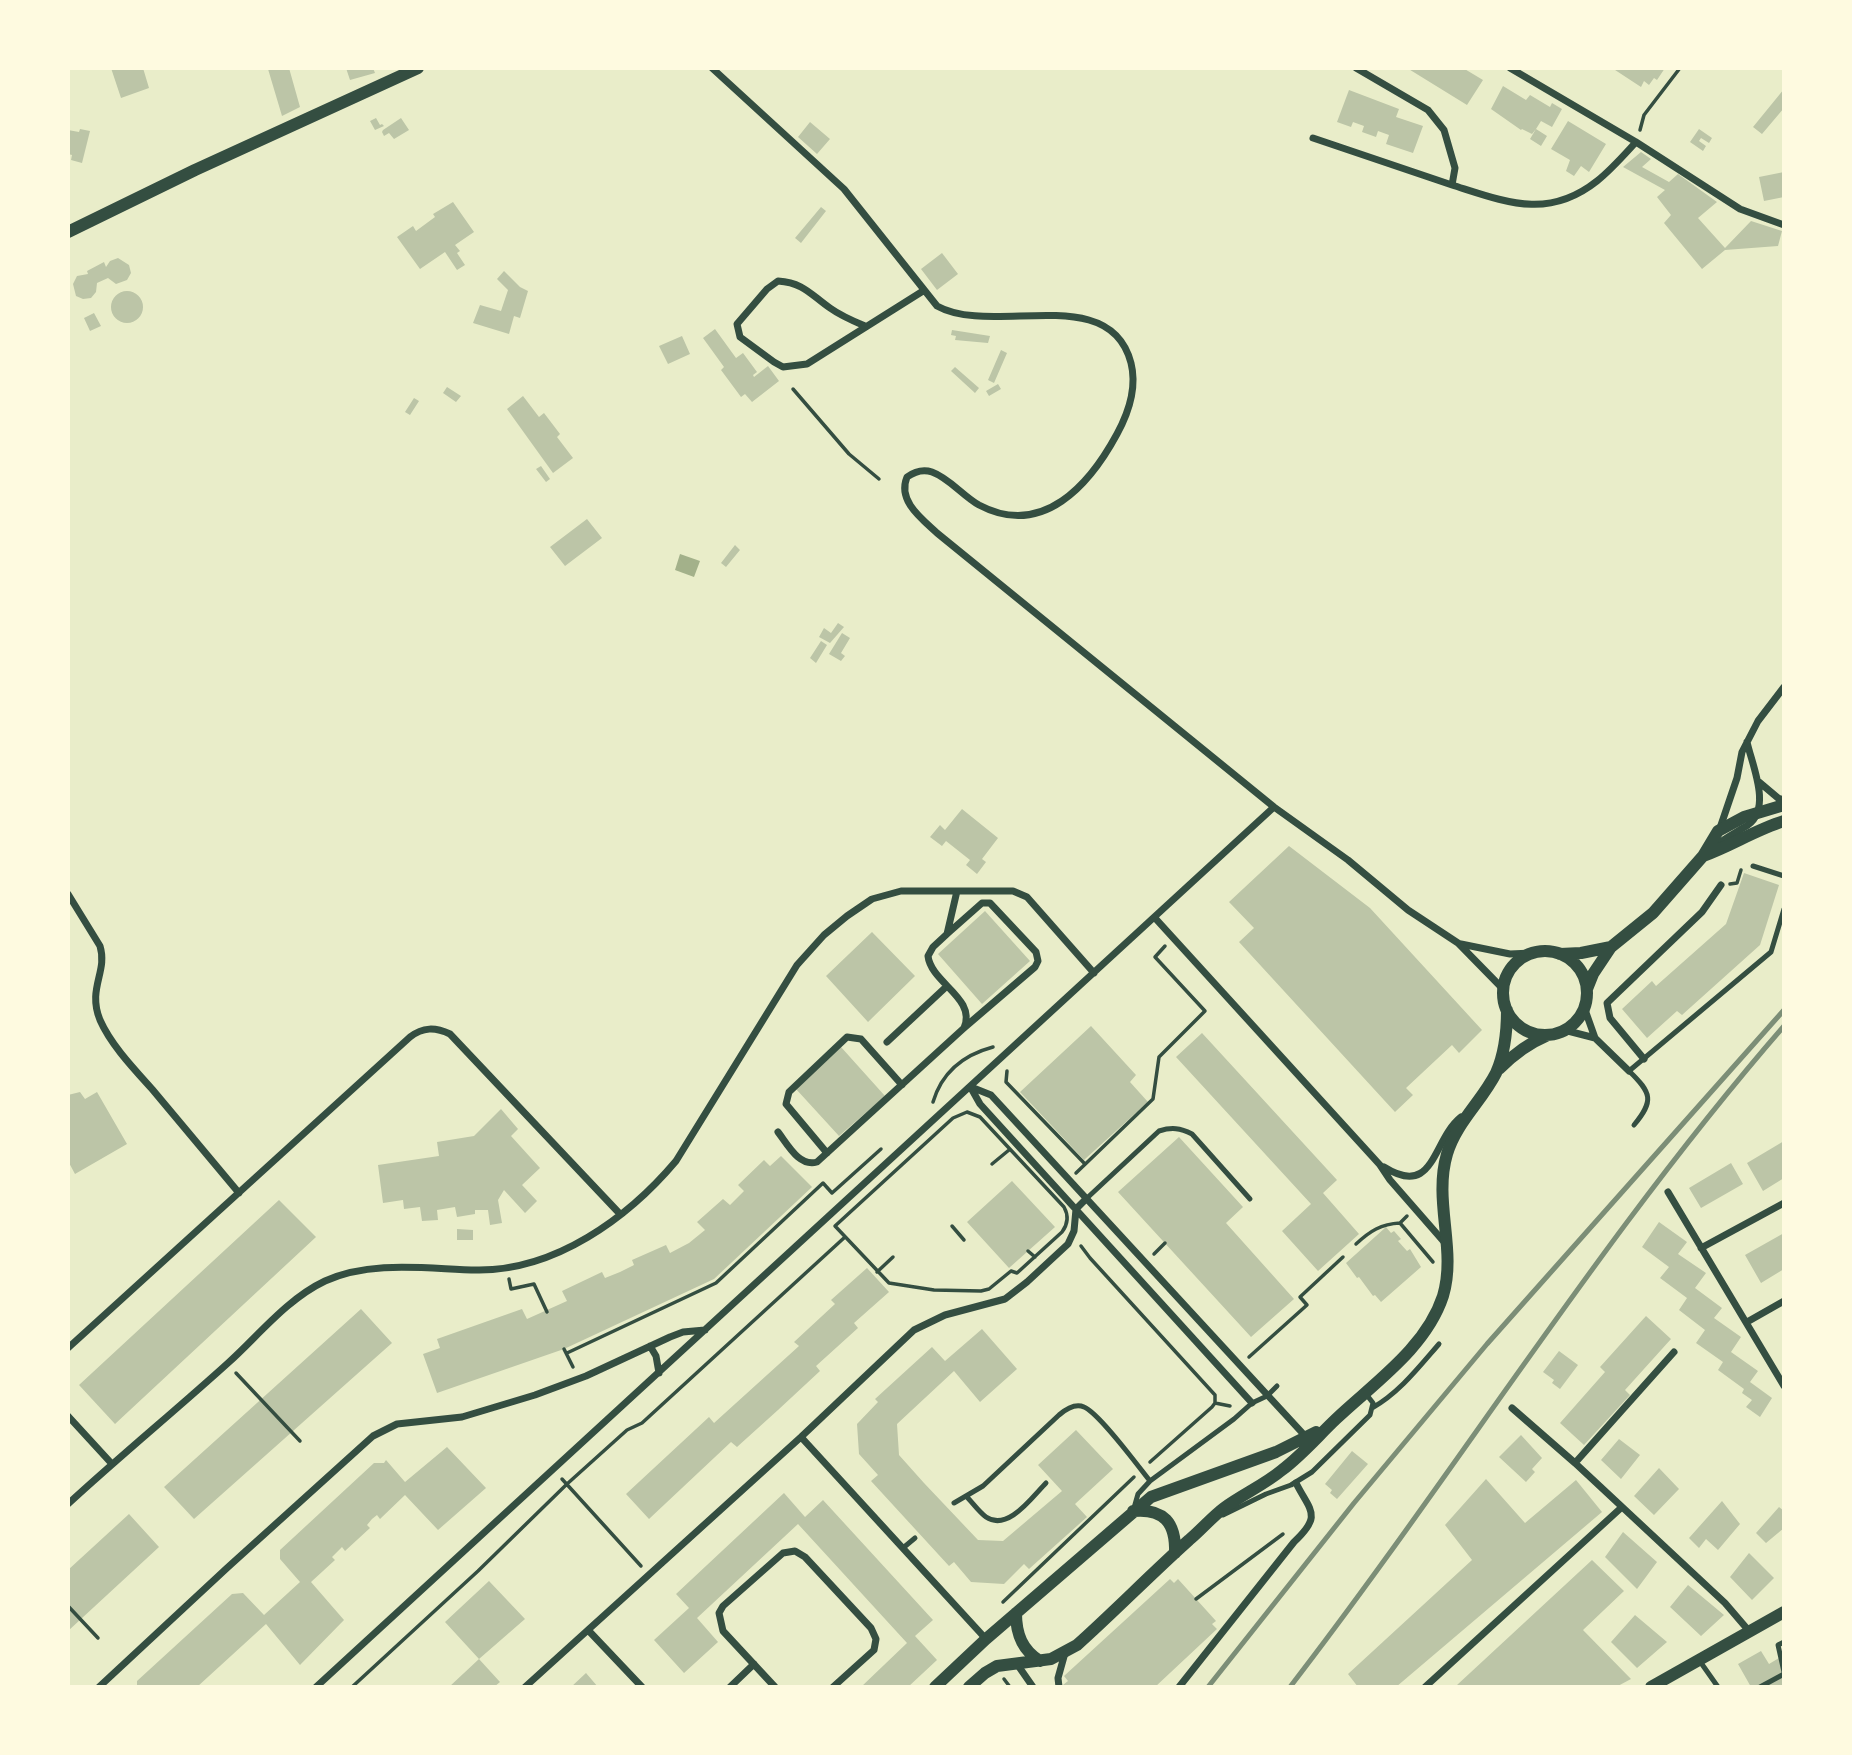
<!DOCTYPE html>
<style>
body{margin:0}
#map{position:relative;width:1852px;height:1755px;overflow:hidden;background:#e9edc9;font-family:Bitter,serif}
canvas{display:block}
.frame{position:absolute;inset:0;border:70px solid #fefae0;pointer-events:none}
</style>
<div id="map">
<canvas width="1852" height="1755"></canvas>
<div class="frame"></div>
</div>
<script>
const ctx = document.querySelector('canvas').getContext('2d');
ctx.lineJoin = 'round';
function fillPath(path, color) {
  ctx.fillStyle = color;
  ctx.fill(path, 'evenodd');
}
function stroke(path, color, width, dash) {
  ctx.strokeStyle = color;
  ctx.lineWidth = width;
  ctx.lineCap = dash ? 'butt' : 'round';
  ctx.setLineDash(dash || []);
  ctx.stroke(path);
}
fillPath(new Path2D(`
 M680,554L700,561L694,577L675,570Z`), '#a3b18a');
fillPath(new Path2D(`
 M111,68H143L149,88L121,98Z
 M289,68L300,107L282,116L268,69Z
 M346,68H373L375,73L350,80Z
 M1407,68H1463L1483,80L1467,105Z
 M1612,68H1665L1657,80L1654,78L1649,85L1644,81L1641,87Z
 M1503,86L1526,100L1530,95L1550,107L1552,103L1562,109L1552,127L1541,121L1536,129L1547,136L1541,146L1530,139L1536,129L1532,134L1522,129L1521,130L1491,109Z
 M1784,89V108L1762,134L1753,127Z
 M1349,90L1399,109L1396,117L1423,126L1413,153L1386,144L1389,135L1378,131L1376,137L1362,132L1364,126L1353,122L1351,127L1337,122Z
 M376,118L380,125L382,124L384,126L375,130L370,121Z
 M401,118L409,130L394,139L389,133L384,136L382,132L383,130Z
 M1568,121L1606,144L1589,172L1581,166L1574,176L1566,171L1570,160L1551,149Z
 M810,122L830,139L817,154L798,137Z
 M80,129L90,131L82,163L71,160L72,155L68,154V130L79,132Z
 M1699,129L1712,138L1709,143L1701,138L1699,141L1706,146L1703,151L1690,142Z
 M1641,152L1651,159L1642,167L1669,182L1678,174L1717,202L1698,218L1725,248L1751,221L1782,231L1778,246L1725,250L1702,269L1664,223L1671,215L1657,197L1665,190L1623,167Z
 M1784,172V197L1764,201L1759,177Z
 M453,202L474,232L455,245L460,251L457,253L465,265L457,270L445,252L420,269L397,237L413,226L416,231L435,217L433,214Z
 M821,207L826,211L801,243L795,238Z
 M942,253L958,274L937,290L921,269Z
 M118,258L129,265L131,273L127,280L116,284L108,278L97,283L96,292L91,298L83,299L76,296L73,284L77,276L88,274L87,271L104,262L106,267L110,261Z
 M504,271L520,287L528,291L520,318L514,316L509,334L473,323L480,305L501,311L508,290L497,279Z
 M111 307a16 16 0 1 1 32 0a16 16 0 1 1-32 0Z
 M94,313L101,326L90,331L84,318Z
 M715,329L736,358L743,353L757,372L753,375L754,377L768,366L779,381L752,402L745,394L741,397L721,370L724,367L703,338Z
 M952,330L990,336L988,343L955,340L956,336L951,335Z
 M682,336L690,354L668,364L659,346Z
 M1001,350L1007,353L994,383L988,380Z
 M955,367L979,388L975,393L951,371Z
 M998,384L1001,389L989,396L986,391Z
 M447,387L461,396L456,402L443,393Z
 M523,396L539,417L544,413L560,434L557,437L573,458L553,473L507,409Z
 M414,398L419,401L410,415L405,412Z
 M541,466L550,479L546,482L536,469Z
 M587,519L602,538L565,566L550,547Z
 M735,545L740,550L726,567L721,563Z
 M838,623L844,627L830,643L819,637L824,628L831,633Z
 M842,633L850,638L841,653L845,656L841,661L829,654Z
 M821,641L827,645L816,663L810,658Z
 M962,809L998,838L982,859L986,862L977,874L966,865L970,860L946,841L942,846L930,837L940,825L945,830Z
 M1289,846L1370,908L1482,1030L1459,1053L1452,1045L1406,1088L1413,1095L1395,1112L1239,942L1254,928L1229,902Z
 M1744,873L1779,885L1760,945L1682,1015L1677,1011L1647,1038L1622,1009L1652,981L1656,986L1726,924Z
 M985,911L1030,961L982,1004L938,954Z
 M872,932L915,976L868,1022L826,976Z
 M1091,1026L1136,1075L1130,1082L1148,1102L1084,1160L1020,1092Z
 M1202,1033L1337,1180L1323,1193L1359,1234L1318,1271L1282,1231L1311,1204L1176,1057Z
 M841,1047L885,1096L839,1136L796,1089Z
 M80,1092L85,1099L97,1092L127,1144L75,1174L68,1161V1095Z
 M501,1109L518,1129L511,1136L540,1168L522,1185L537,1201L525,1213L504,1190L498,1200L502,1223L490,1225L488,1210H475V1214L457,1217L455,1207L437,1210L438,1220L422,1221L420,1207L404,1209L403,1200L383,1203L378,1165L439,1156L437,1142L474,1136Z
 M1179,1137L1243,1207L1226,1223L1294,1299L1251,1337L1118,1192Z
 M1784,1141V1178L1763,1191L1747,1163Z
 M781,1156L812,1187L714,1279L564,1349L437,1393L423,1354L440,1348L437,1339L522,1309L527,1319L567,1301L562,1291L602,1272L605,1278L620,1272L634,1265L632,1260L666,1245L670,1253L689,1243L705,1230L697,1222L723,1199L730,1205L744,1191L738,1185L764,1160L770,1166Z
 M1731,1163L1743,1184L1701,1208L1689,1188Z
 M1012,1181L1055,1227L1009,1268L967,1222Z
 M279,1200L316,1237L115,1424L79,1385Z
 M1659,1222L1687,1242L1678,1254L1706,1273L1695,1288L1722,1308L1714,1318L1741,1337L1731,1352L1758,1371L1750,1382L1772,1398L1760,1417L1746,1407L1752,1400L1742,1393L1744,1389L1718,1370L1723,1362L1696,1343L1705,1330L1679,1310L1687,1298L1660,1278L1669,1267L1642,1247Z
 M1386,1227L1391,1233L1394,1231L1401,1239L1398,1241L1407,1251L1410,1249L1421,1267L1381,1302L1375,1295L1373,1296L1359,1277L1357,1278L1346,1263Z
 M457,1229L473,1230V1240H457Z
 M1784,1233V1269L1761,1283L1745,1255Z
 M867,1268L889,1292L854,1323L858,1328L816,1366L820,1371L778,1410L737,1447L731,1442L649,1519L626,1494L709,1417L714,1423L799,1346L794,1342L835,1304L831,1300Z
 M361,1309L392,1343L194,1519L164,1487Z
 M1646,1316L1671,1339L1625,1390L1630,1395L1584,1445L1560,1423L1605,1372L1600,1367Z
 M982,1329L1017,1369L980,1402L954,1371L897,1424L899,1455L924,1483L978,1540L1003,1541L1062,1491L1038,1465L1076,1430L1113,1469L1075,1504L1087,1517L1029,1569L1024,1564L1004,1584L971,1582L954,1562L949,1566L871,1481L878,1475L859,1454L857,1424L878,1402L875,1399L932,1347L945,1361Z
 M1559,1351L1578,1365L1560,1389L1552,1383L1554,1380L1543,1372Z
 M1521,1435L1542,1458L1532,1469L1535,1472L1526,1482L1499,1457Z
 M1619,1439L1640,1455L1621,1479L1601,1460Z
 M447,1447L486,1488L438,1530L405,1495L380,1519L377,1515L372,1519L367,1525L370,1528L345,1551L342,1547L332,1557L335,1560L311,1582L344,1620L300,1665L266,1624L197,1687H137V1681L232,1594L243,1593L264,1615L300,1582L280,1559V1550L374,1463H384L386,1460L405,1482Z
 M1352,1451L1368,1464L1337,1499L1330,1493L1332,1490L1325,1484Z
 M1659,1468L1679,1489L1654,1515L1634,1496Z
 M1486,1479L1525,1523L1576,1480L1602,1512L1396,1687H1358L1348,1674L1472,1560L1445,1525Z
 M784,1493L805,1517L823,1500L933,1620L915,1636L937,1660L908,1687H861L907,1643L798,1524L697,1618L718,1642L684,1673L654,1640L689,1608L676,1594Z
 M1722,1501L1740,1524L1718,1550L1706,1539L1699,1548L1689,1538Z
 M1779,1507L1784,1511V1528L1766,1543L1756,1533Z
 M129,1514L159,1547L68,1631V1570Z
 M1623,1532L1657,1562L1637,1589L1605,1557Z
 M1749,1553L1774,1578L1752,1600L1730,1577Z
 M1592,1560L1624,1591L1583,1630L1631,1679L1616,1687H1459L1457,1685Z
 M1170,1579L1174,1583L1178,1579L1216,1621L1212,1624L1217,1629L1155,1687H1065L1063,1685L1068,1681L1064,1676Z
 M489,1581L525,1619L479,1659L445,1622Z
 M1688,1585L1724,1615L1701,1636L1670,1607Z
 M1635,1615L1667,1642L1637,1668L1611,1642Z
 M1761,1651L1769,1664L1784,1655V1687H1751L1738,1664Z
 M479,1659L500,1682L494,1687H449Z
 M586,1673L598,1687H571Z`), '#bcc5a7');
stroke(new Path2D(`
 M1640,130L1644,115L1680,68
 M793,389L849,454L879,479
 M1730,884L1737,883L1741,870
 M1007,1071L1006,1082L1085,1164
 M933,1102C942,1072 963,1055 993,1047
 M967,1112L980,1117L1064,1207C1069,1216 1068,1224 1062,1232L1017,1273L1011,1271L989,1289L981,1291L934,1290L889,1283L835,1226L953,1118Z
 M992,1164L1009,1150
 M1076,1173L1153,1099L1159,1057L1205,1011L1155,957L1165,946
 M1400,1223L1433,1262
 M952,1226L964,1240
 M1356,1244C1370,1231 1381,1224 1400,1223L1407,1216
 M1081,1246L1090,1258L1215,1395V1403L1212,1407L1150,1462
 M1028,1251L1035,1257
 M1154,1254L1165,1243
 M877,1272L893,1257
 M509,1279L511,1289L534,1284L547,1312
 M564,1349L573,1367
 M567,1353L716,1283L823,1183L832,1193L881,1149
 M1249,1357L1307,1305L1300,1297L1343,1257
 M236,1373L300,1441
 M1215,1403L1230,1406
 M562,1479L641,1566
 M1196,1599L1283,1534
 M1003,1602L1134,1477
 M68,1606L98,1638
 M1004,1679L1010,1687
 M352,1687L478,1571L567,1484L627,1430L642,1423L845,1237`), '#344e41', 3.5);
stroke(new Path2D(`
 M1753,866L1784,876
 M1634,1125C1654,1101 1652,1093 1629,1071L1771,952L1784,909
 M1086,1199L1159,1131C1172,1127 1180,1128 1192,1134L1250,1199
 M1372,1408C1399,1393 1419,1367 1439,1344
 M966,1496C972,1502 979,1512 986,1517C1008,1532 1032,1497 1046,1483
 M954,1503L983,1486L1059,1415C1066,1409 1075,1403 1084,1407C1099,1413 1138,1466 1150,1481
 M1134,1508L1138,1494L1150,1481L1234,1419L1252,1403L1267,1396L1277,1386
 M1223,1515L1266,1494L1291,1485L1312,1472L1370,1415L1373,1403L1366,1394
 M903,1548L915,1538
 M1784,1642L1778,1645L1784,1672
 M1699,1660L1718,1687
 M1760,1687L1784,1674`), '#344e41', 5);
stroke(new Path2D(`
 M712,68L844,189L937,306C992,337 1110,281 1131,363C1137,387 1129,412 1117,434C1090,484 1043,539 979,505C963,496 949,478 932,472C923,469 914,472 907,477C897,501 922,519 937,533L1274,807L1348,860L1408,910L1458,943L1505,991
 M1356,68L1428,110L1444,130L1455,168L1452,185C1506,202 1548,220 1597,181C1611,170 1624,155 1636,142
 M1510,68L1636,142L1740,209L1784,225
 M1313,138L1452,185
 M865,326C853,321 841,316 830,308C810,294 804,283 778,281L767,289L737,324L740,337L774,362L783,367L807,364L923,291
 M1759,782L1778,798L1784,800
 M1719,831L1737,778L1742,752L1758,721L1784,687
 M1711,849C1723,839 1735,833 1748,825C1772,808 1752,765 1747,742
 M68,894L100,946C108,972 87,988 100,1020C111,1045 134,1069 152,1089C181,1124 210,1158 239,1193
 M1155,918L1380,1165L1390,1180L1445,1243
 M947,934L982,903H990L1036,952L1038,961L1035,967L965,1027
 M1461,944L1510,954L1532,953
 M1584,1007L1595,1038
 M1564,1030L1595,1038L1629,1071
 M887,1042L947,986
 M1644,1059L1610,1018L1607,1003L1702,912L1721,885
 M971,1087L991,1095L1307,1438
 M971,1088L980,1104L1252,1403
 M778,1132C788,1145 799,1167 817,1162L964,1028C977,998 931,983 928,956L933,947L947,934L957,891
 M827,1153L786,1104L789,1092L847,1037L861,1039L902,1085
 M1384,1167C1435,1199 1432,1140 1461,1117
 M1668,1192L1784,1386
 M1701,1248L1784,1203
 M1747,1322L1784,1301
 M650,1346L656,1356L659,1373
 M68,1348L410,1037C423,1027 435,1027 450,1034L620,1214
 M1512,1408L1575,1463L1725,1603L1749,1631
 M68,1416L112,1464
 M801,1437L986,1639
 M1575,1463L1674,1352
 M68,1504C120,1456 175,1411 228,1363C258,1336 287,1299 325,1281C372,1260 427,1269 477,1270C555,1271 628,1218 676,1161L797,965L824,935L847,916L872,899L901,891H1013L1027,897L1094,973
 M588,1630L642,1687
 M1017,1664L1033,1687
 M99,1687L227,1568L373,1436L397,1424L462,1417L535,1395L586,1376L670,1337L683,1332L705,1330
 M316,1687L1274,807
 M525,1687L801,1437L914,1330L945,1315L1005,1299L1027,1282L1068,1244L1074,1231L1076,1209L1086,1199
 M730,1687L754,1664
 M775,1687L723,1631L719,1613L723,1606L783,1553L795,1551L805,1557L871,1628L876,1639L874,1650L833,1687
 M1059,1687L1058,1678L1065,1653
 M1179,1687L1294,1542C1323,1515 1310,1511 1296,1483
 M1425,1687L1622,1507`), '#344e41', 7);
stroke(new Path2D(`
 M68,232L195,170L418,68
 M1703,856C1731,846 1755,830 1784,821
 M1503 993a42 42 0 1 1 84 0a42 42 0 1 1-84 0Z
 M1560,954L1581,953L1611,947
 M1587,989L1593,974L1611,947L1653,913L1703,856L1718,831L1744,817L1784,805
 M1499,1069C1513,1055 1527,1044 1546,1036
 M1133,1511C1164,1508 1176,1523 1175,1553
 M1016,1613C1016,1634 1022,1650 1040,1661
 M935,1687L986,1639L1151,1497L1276,1452L1316,1432
 M969,1687L985,1673L997,1666L1051,1659L1077,1645C1115,1611 1151,1574 1189,1540C1201,1530 1212,1517 1224,1508C1243,1494 1264,1485 1282,1470C1302,1455 1318,1436 1336,1419C1374,1383 1426,1348 1443,1296C1457,1250 1433,1201 1447,1154C1456,1123 1482,1101 1496,1073C1505,1053 1507,1031 1507,1010
 M1651,1687L1784,1612`), '#344e41', 12);
stroke(new Path2D(`
 M1208,1687L1354,1503L1487,1344L1784,1010
 M1290,1687C1458,1469 1603,1234 1784,1026`), '#7c8e77', 5);
</script>
